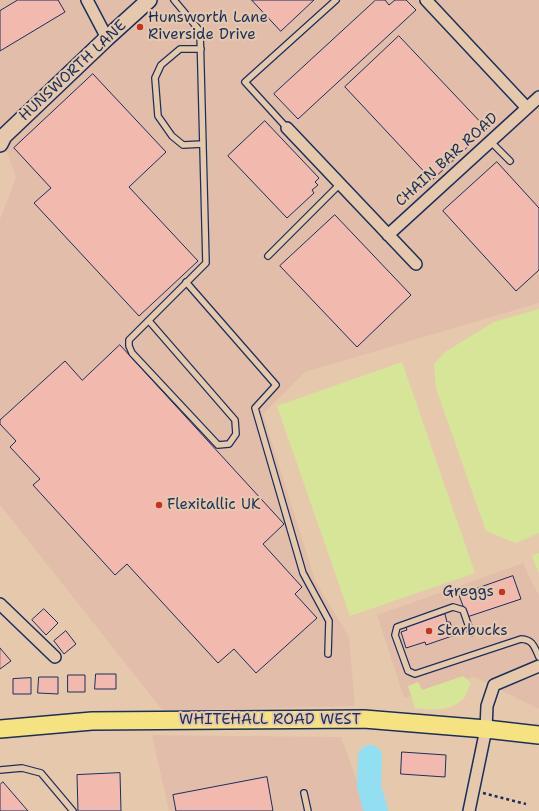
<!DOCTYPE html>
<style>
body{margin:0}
canvas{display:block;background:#e6c9ad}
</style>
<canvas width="539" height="811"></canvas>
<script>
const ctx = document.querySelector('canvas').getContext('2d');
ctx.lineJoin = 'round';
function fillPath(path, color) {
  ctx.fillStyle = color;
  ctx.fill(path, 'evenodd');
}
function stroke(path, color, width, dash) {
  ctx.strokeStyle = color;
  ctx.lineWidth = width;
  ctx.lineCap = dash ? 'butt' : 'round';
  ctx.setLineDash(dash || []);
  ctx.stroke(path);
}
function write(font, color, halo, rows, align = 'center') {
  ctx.font = font + ' "Shantell Sans",sans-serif';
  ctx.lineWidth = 4;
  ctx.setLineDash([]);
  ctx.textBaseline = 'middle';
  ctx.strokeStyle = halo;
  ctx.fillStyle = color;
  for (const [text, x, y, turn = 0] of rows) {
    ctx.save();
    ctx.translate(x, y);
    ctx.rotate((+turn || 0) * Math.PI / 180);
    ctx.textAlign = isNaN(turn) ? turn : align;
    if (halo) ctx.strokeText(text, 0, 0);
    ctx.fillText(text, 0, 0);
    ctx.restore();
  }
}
fillPath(new Path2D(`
 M0,0H539V303L305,372L263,414L315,580L349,637L355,706L163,711L0,505V219L16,177L0,133Z
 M523,563L539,596V709L474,677L404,698L377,615Z
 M152,735L341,737L368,811H169Z`), '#e2beaa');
fillPath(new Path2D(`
 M539,309V533L516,543L486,531L436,388L434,364L445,352L494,322Z
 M402,362L475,573L350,616L277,406Z
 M539,553V573L532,556Z
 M463,676L471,683C468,688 467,694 464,698C451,712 431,710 415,708L408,686L418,682L422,690Z`), '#d7e598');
stroke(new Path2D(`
 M370,757L369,786L376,811`), '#91dff1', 24);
const building = new Path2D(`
 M18,0H58L65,12L0,51V11Z
 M252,0H314L281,31Z
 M376,0H385L389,5L395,0H406L416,10L298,119L274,94Z
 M399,36L487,129L432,180L345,87Z
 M93,74L166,152L129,187L198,261L139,316L34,203L51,188L14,148Z
 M265,121L319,178L315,182L318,185L312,190L314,193L287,218L228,156Z
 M497,162L539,208V270L516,291L443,211Z
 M335,215L411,295L357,347L280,266Z
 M120,345L284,524L263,544L302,587L295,594L317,618L256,673L234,649L218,663L127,564L115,575L33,485L40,479L10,447L16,441L0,424V420L65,361L82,380Z
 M513,576L521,599L467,617L459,595Z
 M44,609L58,623L46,635L32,620Z
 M445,614L447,622H450L455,635L426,645L425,642L406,648L401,632L407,630L406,627Z
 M66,631L76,644L64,654L54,641Z
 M0,648L11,661L0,669Z
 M96,674H116V689H95Z
 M68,675H85V692H68Z
 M39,677H58V694L38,693Z
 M31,678V694H13V679Z
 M402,752L446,755L445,777L401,774Z
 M120,773L121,811H78L77,775Z
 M267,777L273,811H176L173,795Z
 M3,782L28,811H0V785Z`);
fillPath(building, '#f2b9ae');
stroke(building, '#1b2f5e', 1);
const lane = new Path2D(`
 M201,49H180L161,65L155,78L158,116L172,136L183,145L203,144
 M287,128L245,82L336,0
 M491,142L510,161
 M268,256L340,184
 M186,282L276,385L255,408L303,573L329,621L328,654
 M149,321L235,420L236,434L229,444L218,445L132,353L129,346V340L206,263L200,31L174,0
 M471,633L463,610L453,607L397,627L395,635L408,671L415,674L521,639C533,640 534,646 539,657
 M0,770L22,768L41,773L73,811
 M304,793L308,811`);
const street = new Path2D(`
 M87,0L107,38
 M426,0L527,108
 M287,128L416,264
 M388,235L539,97
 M0,604L55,657
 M469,811L486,729L487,706L494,685L539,666`);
const secondary = new Path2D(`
 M0,144L4,136L107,38L149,0`);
const primary = new Path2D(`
 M0,729L92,721L364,719L486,729L539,735`);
stroke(lane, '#1b2f5e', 8);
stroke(street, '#1b2f5e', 14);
stroke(secondary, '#1b2f5e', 18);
stroke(primary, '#1b2f5e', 20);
stroke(new Path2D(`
 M483,793L526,804`), '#1b2f5e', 2.5, [3, 3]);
stroke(lane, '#e6c9ad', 5.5);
stroke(street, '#e6c9ad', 11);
stroke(secondary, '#e6c9ad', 15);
stroke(primary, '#f5e382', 17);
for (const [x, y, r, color] of [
 [140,27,4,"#c8321e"],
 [159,505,4,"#c8321e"],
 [502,592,4,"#c8321e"],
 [429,631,4,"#c8321e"]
]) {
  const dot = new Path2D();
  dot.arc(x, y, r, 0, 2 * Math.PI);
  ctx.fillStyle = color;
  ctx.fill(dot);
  stroke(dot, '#e6c9ad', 1.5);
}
write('15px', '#1b2f5e', '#e6c9ad', [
 ["Hunsworth Lane",148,18],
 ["Riverside Drive",148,35],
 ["Flexitallic UK",167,505],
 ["Greggs",494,592,"right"],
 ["Starbucks",437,631]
], 'left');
write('15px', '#1b2f5e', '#e6c9ad', [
 ["HUNSWORTH LANE",73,71,-43],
 ["CHAIN BAR ROAD",447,160,-42],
 ["WHITEHALL ROAD WEST",270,720]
]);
</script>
